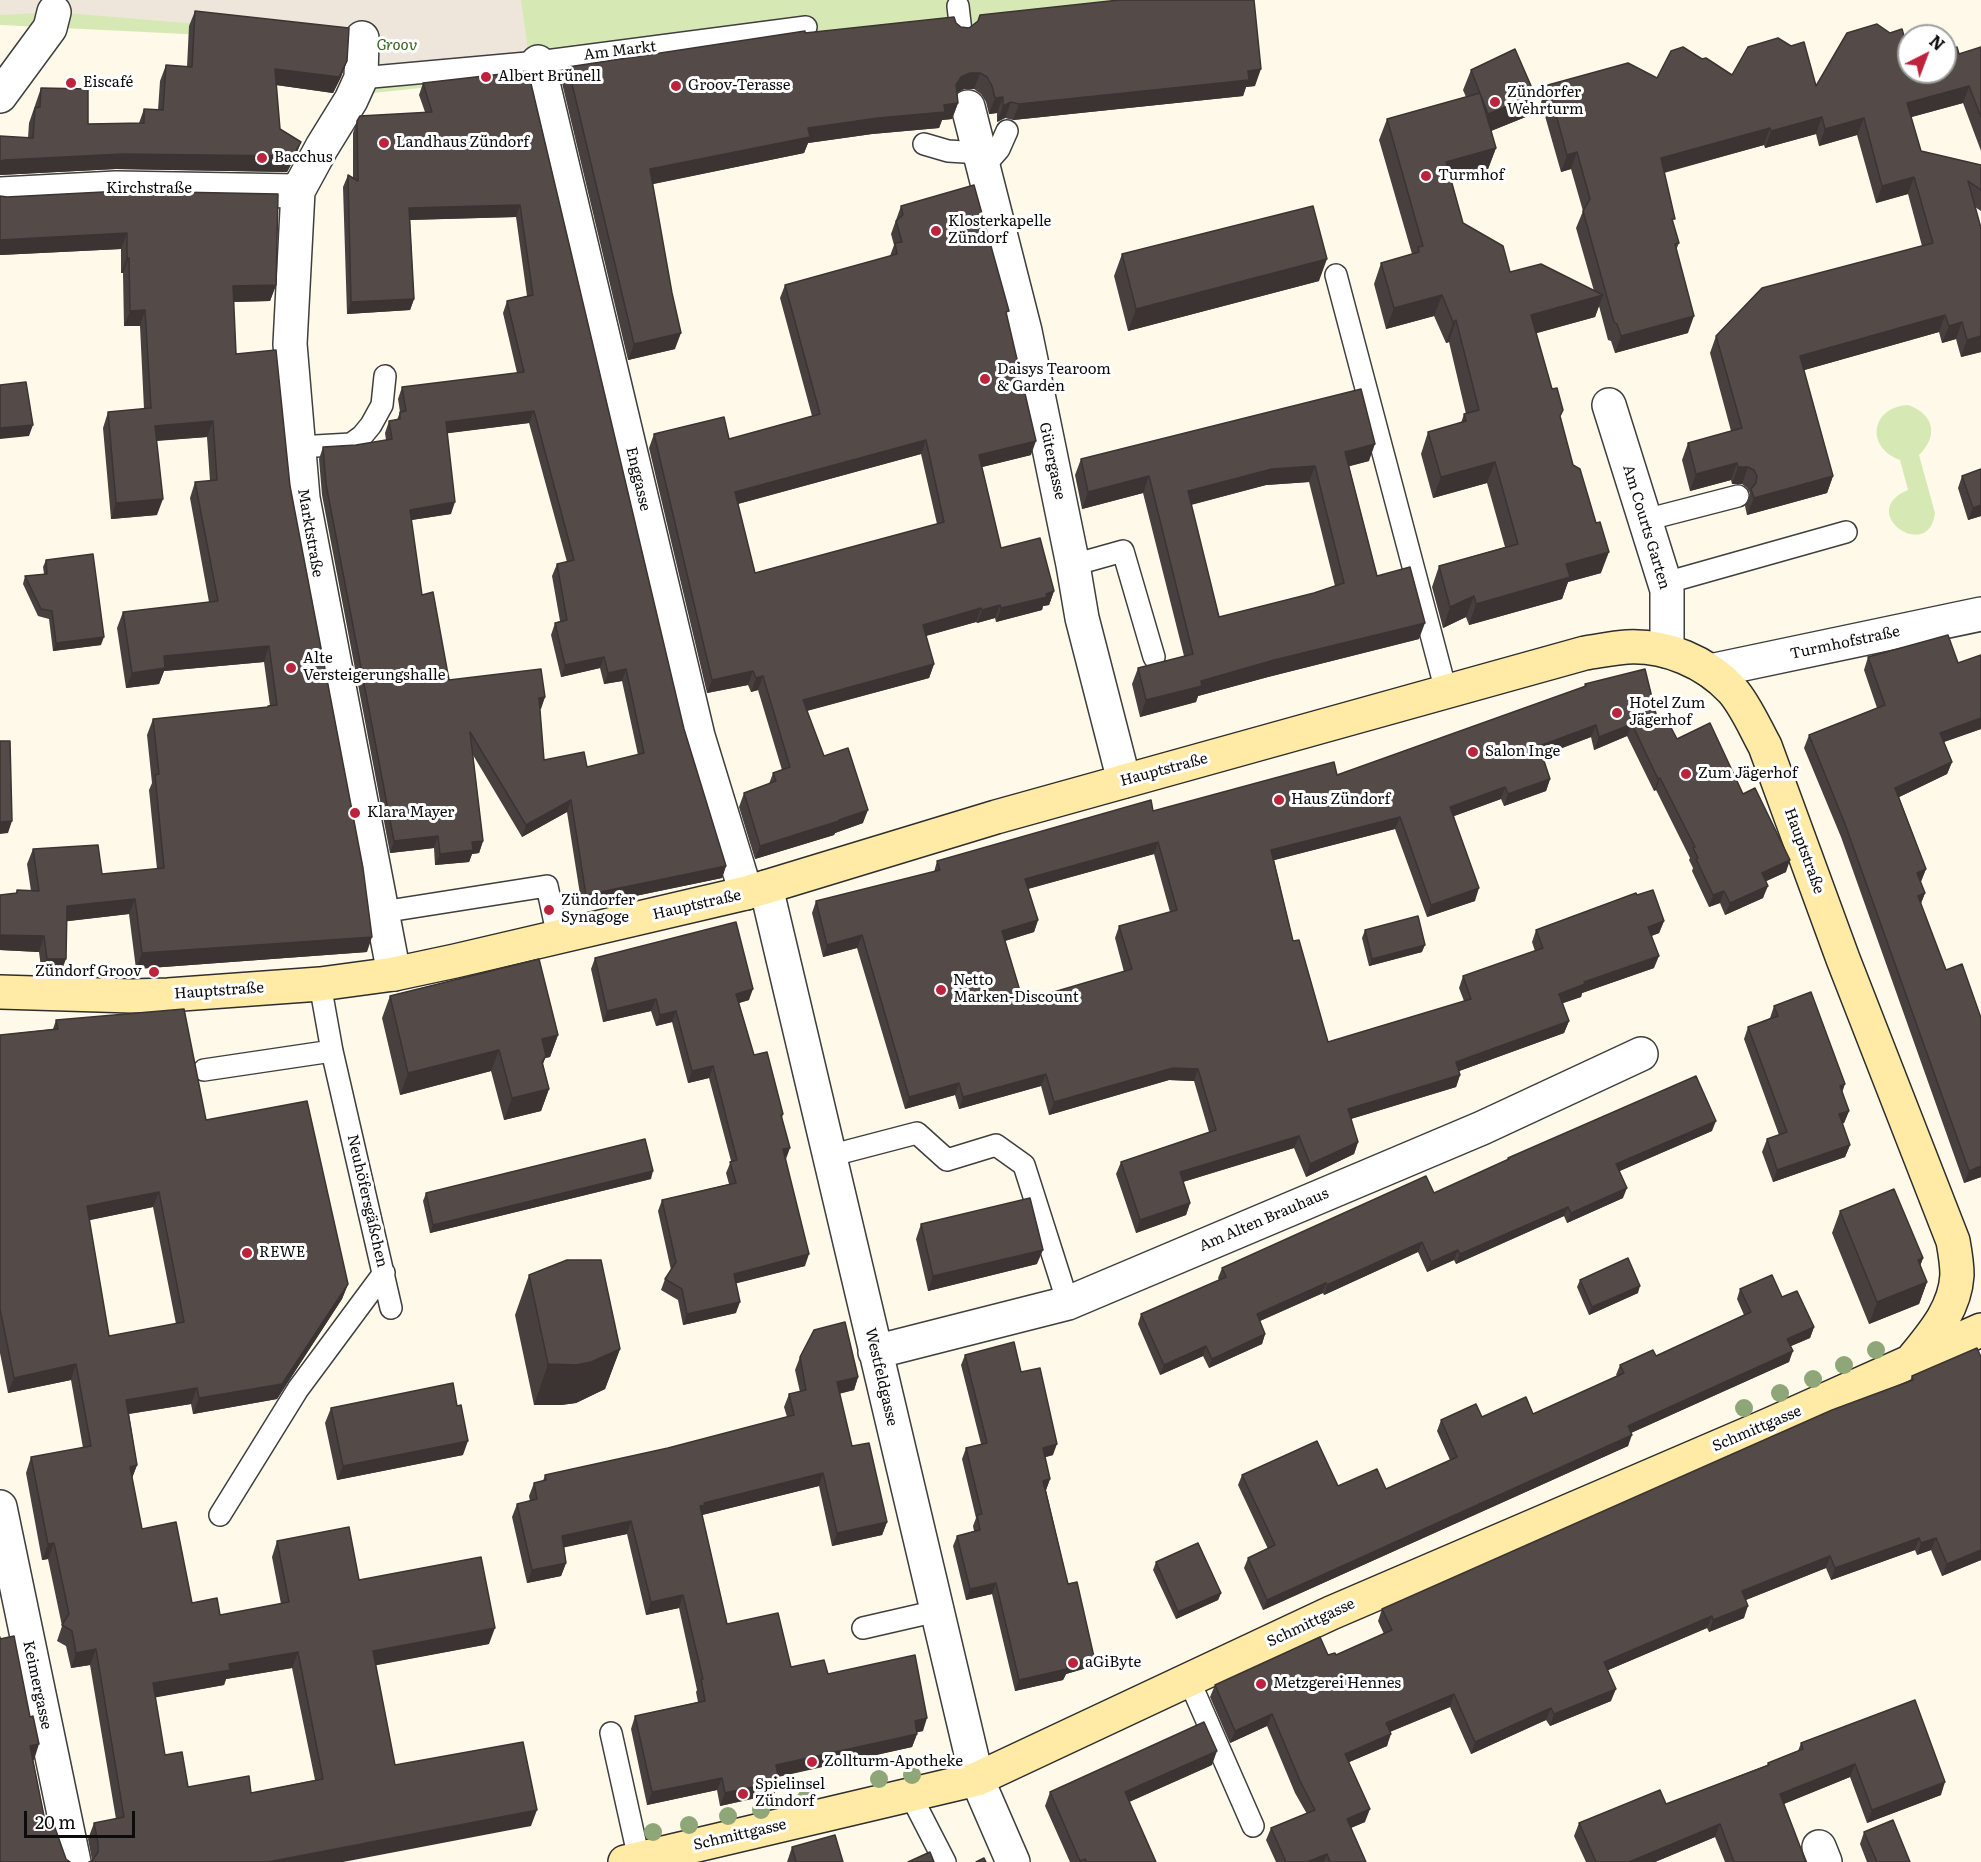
<!DOCTYPE html>
<meta charset="utf-8">
<style>
body{margin:0}
#map{position:relative;width:1981px;height:1862px;overflow:hidden;background:#fff9ea;font-family:Literata,serif}
canvas{display:block}
.north{position:absolute;left:1897px;top:24px;width:60px;height:60px;box-sizing:border-box;background:#fff;border:2px solid #9e9e9e;border-radius:50%;rotate:42deg;font-size:16px;font-weight:700;line-height:24px;text-align:center;color:#0c0c0c}
.north::after{content:'';display:block;margin:auto;width:21px;height:27px;background:#bc243d;clip-path:polygon(50% 0,100% 100%,50% 72%,0 100%)}
.scale{position:absolute;left:24px;top:1811px;width:111px;height:27px;box-sizing:border-box;border:3px solid #0c0c0c;border-top:0;padding-left:8px;font-size:18px;line-height:21px;white-space:nowrap;color:#0c0c0c;-webkit-text-stroke:4px #fff;paint-order:stroke}
</style>
<div id="map">
<canvas width="1981" height="1862"></canvas>
<div class="north">N</div>
<div class="scale">20 m</div>
</div>
<script>
const ctx = document.querySelector('canvas').getContext('2d');
ctx.lineJoin = 'round';
function fillPath(path, color) {
  ctx.fillStyle = color;
  ctx.fill(path, 'evenodd');
}
function stroke(path, color, width, dash) {
  ctx.strokeStyle = color;
  ctx.lineWidth = width;
  ctx.lineCap = dash ? 'butt' : 'round';
  ctx.setLineDash(dash || []);
  ctx.stroke(path);
}
function write(font, color, halo, rows, align = 'center') {
  ctx.font = font + ' Literata,serif';
  ctx.lineWidth = 6;
  ctx.setLineDash([]);
  ctx.textBaseline = 'middle';
  ctx.strokeStyle = halo;
  ctx.fillStyle = color;
  for (const [text, x, y, turn = 0] of rows) {
    ctx.save();
    ctx.translate(x, y);
    ctx.rotate((+turn || 0) * Math.PI / 180);
    ctx.textAlign = isNaN(turn) ? turn : align;
    if (halo) ctx.strokeText(text, 0, 0);
    ctx.fillText(text, 0, 0);
    ctx.restore();
  }
}
fillPath(new Path2D(`
 M0,0H1248L345,96L351,42L0,25Z
 M1908,405C1934,414 1939,436 1919,455L1935,513C1929,564 1855,512 1908,490L1900,460C1865,447 1871,407 1908,405Z`), '#d6e9b5');
fillPath(new Path2D(`
 M0,0H521L528,51L426,62L379,65L380,39L54,12L0,15Z`), '#eee6db');
const lane = new Path2D(`
 M958,6L961,32
 M361,78L538,62L806,27
 M924,144L948,151L981,153
 M984,166L999,149L1007,131
 M1336,275L1446,691
 M298,447L351,444L362,436L371,425L382,405L385,376
 M1645,520L1738,496
 M1073,565L1123,551L1154,657
 M1665,583L1846,532
 M382,912L547,886L558,937
 M320,984L332,1051L391,1308
 M204,1070L332,1051
 M829,1156L917,1133L947,1160L996,1145L1024,1165L1068,1303
 M220,1515L298,1389L384,1273
 M863,1628L937,1611
 M1189,1680L1253,1826
 M611,1733L639,1859
 M910,1794L945,1862`);
const street = new Path2D(`
 M362,38L361,78L351,100L322,147L298,191L290,344L303,498L394,974
 M538,62L698,736L746,893
 M0,96L50,28L54,12
 M968,107L1025,331L1073,565L1082,618L1124,781
 M0,194L116,188L298,191
 M1609,405L1667,590V651
 M1710,671L1981,614
 M766,887L977,1779L1013,1862
 M875,1352L1068,1303L1482,1128L1641,1054
 M0,1507L74,1862
 M1819,1847L1825,1862`);
const secondary = new Path2D(`
 M0,992L132,996L168,995L320,984L394,974L455,961L746,893L996,817L1585,653C1599,651 1613,648 1627,647C1666,645 1706,662 1732,690C1746,706 1755,728 1765,746L1843,959L1953,1241C1955,1252 1957,1264 1957,1275C1955,1310 1932,1335 1911,1361
 M625,1862L977,1779L1331,1613L1771,1424L1981,1330`);
stroke(lane, '#3f3f3f', 24);
stroke(street, '#3f3f3f', 36);
stroke(secondary, '#2e2e2e', 36);
stroke(lane, '#fff', 21);
stroke(street, '#fff', 33);
stroke(secondary, '#ffeba5', 33);
ctx.fillStyle = '#8fa679';
for (const [x, y] of [
 [1876,1350],
 [1844,1365],
 [1813,1379],
 [1780,1393],
 [1744,1408],
 [912,1775],
 [879,1779],
 [806,1798],
 [761,1810],
 [728,1816],
 [689,1825],
 [653,1832]
]) {
  ctx.beginPath();
  ctx.arc(x, y, 9, 0, 2 * Math.PI);
  ctx.fill();
}
fillPath(new Path2D(`
 M195,11L347,61L341,77L333,93L276,85L280,129L301,142L295,157L287,172L116,169L0,175V136L28,138L29,123L41,88L88,124L139,123L144,109L158,110L160,81L166,65L187,67L189,26Z
 M980,15L1255,86L1246,87L1243,96L1013,120L1005,118L997,122V113L989,114L986,102L981,94L974,89H964L957,93L958,103L952,119L942,120L939,128L872,134L808,143L804,153L652,184L675,349L628,360L562,83L568,67L805,33L956,23L961,27L969,28L977,23Z
 M1981,47V151L1963,103L1911,117L1921,151L1981,165V211L1975,207L1981,228V352L1961,357L1956,339L1942,343L1939,332L1804,370L1833,476L1827,493L1747,515L1745,506L1750,493L1747,488L1742,484H1732L1731,480L1690,491L1682,460L1688,443L1731,431L1710,353L1716,336L1922,246L1908,194L1876,203L1857,135L1819,146L1816,134L1765,148L1764,145L1664,173L1673,224L1679,243L1676,250L1688,333L1615,353L1611,341L1608,340L1599,306L1595,317L1536,333L1552,389L1563,410L1560,417L1601,573L1568,582L1562,599L1469,625L1466,617L1443,628L1432,587L1439,566L1505,547L1487,483L1433,498L1421,454L1428,432L1461,423L1464,414H1466L1449,342L1446,343L1434,316L1386,329L1374,284L1381,263L1412,254L1379,140L1387,119L1466,97L1463,90L1471,70L1535,95L1528,116L1491,131L1496,148L1488,169L1451,180L1463,223L1510,272L1594,291L1576,228L1583,211L1571,169L1561,172L1541,102L1548,85L1657,78L1702,59L1732,75L1816,86L1909,72L1959,54Z
 M528,71L684,729L726,866L722,878L582,907L567,812L522,837L473,755L483,841L479,853L472,854L469,862L435,865L434,848L390,853L322,495L319,459L323,447L356,445L386,440L385,433L389,421L397,420L400,412L398,399L402,387L517,373L503,313L507,301L527,296L516,217L410,220L414,299L410,310L347,314L343,187L348,175L353,178V133L357,121L425,112L419,95L423,83ZM529,423L567,562L557,564L552,576L560,621L555,623L551,635L561,677L600,668L604,684L622,681L638,755L587,767L544,760L540,709L545,697L449,680L422,595L411,520L451,514L447,433Z
 M122,191L276,285L270,301L233,302L236,354L290,486L367,952L136,969L129,914L67,921L60,975H42L39,952L0,950V895L16,893L17,890L31,891L27,864L33,849L102,874L157,869L149,790L152,783L147,735L153,719L268,707V706H270L264,662L164,671L159,684L126,688L117,628L123,612L209,602L190,498L195,482L210,481L207,437L157,441V515L111,519L103,428L108,412L144,409L140,326H124L123,273H121V249L0,255V196L7,197Z
 M901,206L1007,316L1031,455L982,467L1001,548L1054,591L1049,605L1043,606L1042,610L996,622L995,618L977,623L976,622L926,636L934,664L929,678L807,711L824,756L863,823L835,833L834,835L755,859L739,807L744,793L769,784L773,773L782,770L758,690L751,692L748,685L707,693L649,448L654,434L729,439L812,416L780,298L785,285L890,256L894,245L891,234ZM921,454L937,524L755,573L738,504Z
 M1122,254L1319,281L1128,331L1114,276Z
 M1081,459L1369,461L1349,466L1377,576L1419,639L1268,677L1198,696L1196,702L1140,717L1132,684L1138,668L1184,656L1143,493L1082,509L1075,475ZM1309,482L1335,586L1314,593L1219,617L1191,505L1266,485Z
 M1981,469V516L1968,520L1958,488L1962,476Z
 M46,560L101,645L53,651L49,619L38,616L23,584L25,576L44,574L43,567Z
 M1981,655V729L1944,742L1952,762L1947,774L1899,797L1926,869L1920,882L1925,893L1921,903L1981,1177L1964,1183L1841,837L1804,748L1809,735L1877,708L1864,670L1868,657L1958,663Z
 M1585,684L1657,718L1677,739L1743,794L1786,872L1766,881L1763,898L1725,915L1720,903L1709,907L1692,871L1693,868L1689,860L1690,858L1656,790L1654,791L1627,736L1594,750L1591,737L1542,756L1550,779L1546,791L1504,806L1501,799L1454,816L1475,901L1427,917L1395,829L1274,860L1293,941L1328,1042L1464,1001L1459,988L1463,976L1535,951L1532,942L1536,930L1637,895L1664,921L1659,933L1651,936L1654,968L1582,993L1581,997L1562,1003L1569,1021L1564,1033L1459,1071L1460,1075L1456,1087L1351,1119L1358,1142L1354,1154L1306,1177L1294,1148L1183,1182L1190,1203L1186,1215L1136,1233L1116,1174L1121,1162L1209,1132L1194,1081L1169,1080L1049,1115L1041,1086L959,1109L955,1095L905,1109L857,948L823,957L812,913L816,901L934,872L937,861L1153,811L1337,775L1584,687ZM1154,854L1170,912L1119,926L1115,938L1124,972L1023,1001L1005,941L1034,932L1038,920L1028,889Z
 M1365,930L1422,952L1369,966L1362,938Z
 M595,958L749,1000L739,1003L754,1055L783,1114L782,1118L785,1159L805,1266L736,1283V1313L683,1325L678,1300L661,1290L665,1279L671,1270L658,1211L662,1200L729,1184L726,1173L731,1161L709,1078L688,1083L672,1022L656,1026L651,1011L603,1022L591,969Z
 M390,996L558,1035L550,1057L545,1058L543,1064L549,1089L541,1111L504,1120L491,1071L400,1095L382,1018Z
 M1774,1006L1842,1092L1849,1111L1844,1123L1842,1124L1850,1145L1845,1157L1773,1182L1762,1152L1767,1139L1779,1135L1744,1039L1748,1027L1770,1018Z
 M56,1020L206,1120L348,1284L342,1299L277,1399L193,1414L191,1404L129,1414L137,1465L132,1478L142,1529L192,1603L220,1615L281,1604L272,1557L277,1541L359,1580L489,1644L375,1665L395,1765L531,1826L92,1860L88,1839L94,1823L116,1819L90,1665L71,1668L66,1646L57,1641L62,1626L48,1559L42,1560L26,1473L31,1457L83,1448L71,1380L8,1393L0,1353V1035L53,1029ZM153,1207L176,1324L109,1336L89,1220ZM292,1668L315,1780L251,1793L188,1787L165,1755L155,1697L224,1685L226,1679Z
 M1712,1131L1619,1171L1623,1198L1567,1223L1564,1216L1456,1264L1454,1260L1427,1272L1418,1252L1324,1295L1323,1293L1260,1321L1265,1334L1262,1344L1209,1368L1203,1356L1160,1375L1138,1324L1141,1314L1219,1280L1218,1278L1222,1268L1434,1193L1507,1160L1508,1158Z
 M651,1179L430,1233L423,1201L426,1193Z
 M1840,1211L1923,1258L1920,1266L1927,1282L1919,1304L1869,1324L1832,1233Z
 M921,1224L1037,1264L928,1291L916,1239Z
 M529,1275L620,1349L605,1389L576,1403L561,1405H534L515,1315Z
 M1580,1280L1638,1293L1589,1315L1577,1287Z
 M1740,1289L1782,1297L1814,1327L1810,1338L1791,1346L1789,1362L1631,1433L1628,1446L1263,1610L1244,1568L1248,1558L1268,1549L1238,1485L1242,1475L1338,1486L1386,1489L1450,1460L1437,1431L1441,1420L1533,1414L1617,1376L1616,1375L1620,1365L1656,1356L1744,1315L1737,1299Z
 M965,1355L1021,1372L1053,1455L1045,1457L1050,1479L1046,1490L1068,1584L1090,1667L1066,1674L1063,1680L1015,1691L992,1594L966,1600L953,1546L957,1536L974,1531L973,1526L976,1518L962,1459L966,1448L981,1444L961,1365Z
 M800,1357L858,1377L854,1390L839,1394L852,1446L887,1522L882,1535L832,1546L819,1486L702,1515L727,1624L791,1667L828,1674L923,1731L917,1732V1734L912,1747L778,1777L774,1794L720,1806L717,1790L647,1805L631,1729L635,1716L698,1702L696,1692L697,1690L679,1608L646,1615L627,1534L564,1547L566,1563L561,1576L527,1583L512,1517L517,1504L530,1501L529,1496L534,1483L543,1481L545,1475L668,1448L787,1417L784,1407L789,1394L800,1392L795,1370Z
 M1981,1357V1560L1942,1576L1931,1550L1917,1555L1915,1550L1831,1580L1826,1568L1746,1600L1744,1618L1709,1632L1707,1628L1608,1670L1611,1701L1550,1726L1546,1720L1471,1754L1450,1707L1390,1732L1387,1746L1349,1762L1365,1822L1351,1828L1366,1862H1276L1266,1840L1271,1828L1307,1814L1295,1793L1267,1726L1230,1743L1210,1697L1215,1685L1328,1655H1336L1384,1634L1378,1621L1382,1609L1910,1381L1912,1376Z
 M331,1408L463,1455L337,1480L325,1423Z
 M1156,1562L1221,1593L1218,1600L1176,1619L1153,1570Z
 M1801,1743L1941,1795L1867,1823L1850,1777L1784,1804L1806,1862H1725L1715,1837L1655,1862H1586L1574,1836L1579,1823L1666,1804L1767,1765L1768,1763L1798,1751Z
 M1212,1765L1129,1802L1156,1862H1070L1045,1806L1050,1792Z
 M1864,1832L1910,1862H1867L1860,1844Z
 M792,1847L843,1862H787Z`), '#48403e');
fillPath(new Path2D(`
 M347,61L341,77L333,93L269,84L275,69Z
 M1261,69L1255,86L1246,87L1243,96L1013,120L1019,104Z
 M970,73H980L974,89H964L955,93L956,85L961,77Z
 M1969,86L1963,103L1901,120L1907,103Z
 M1535,95L1528,116L1481,135L1488,114Z
 M1003,97L997,113L989,114L995,98Z
 M1011,102L1005,118L997,122L1003,106Z
 M958,103L952,119L942,120L939,128L872,134L808,143L804,153L644,186L650,169L808,128Z
 M1822,117L1816,134L1765,148L1771,131Z
 M1864,118L1857,135L1819,146L1825,129Z
 M1770,128L1764,145L1654,175L1661,158Z
 M301,142L295,157L287,172L116,169L0,175V161L5,160Z
 M1496,148L1488,169L1438,183L1446,162Z
 M1577,152L1571,169L1561,172L1567,155Z
 M1914,177L1908,194L1876,203L1882,186Z
 M520,205L516,217L405,220L409,208Z
 M127,233L121,249L0,255V240Z
 M127,258H129L123,273H121Z
 M1327,259L1319,281L1128,331L1136,309Z
 M276,285L270,301L227,302L233,286Z
 M1442,295L1434,316L1386,329L1394,308Z
 M1603,295L1595,317L1523,337L1531,315Z
 M414,299L410,310L347,314L351,302Z
 M145,310L140,326H124L130,311Z
 M1945,315L1939,332L1794,373L1800,356Z
 M1694,316L1688,333L1615,353L1621,336Z
 M1456,320L1449,342L1446,343L1453,322Z
 M1962,322L1956,339L1942,343L1949,326Z
 M681,333L675,349L628,360L634,344Z
 M1981,336V352L1961,357L1967,340Z
 M534,411L529,423L442,434L446,422Z
 M213,421L207,437L150,441L155,426Z
 M33,425L29,436L0,439V428Z
 M926,440L921,454L730,506L735,492Z
 M1036,441L1031,455L974,469L979,455Z
 M1375,444L1369,461L1339,469L1345,452Z
 M1495,462L1487,483L1433,498L1441,477Z
 M1737,463L1731,480L1690,491L1696,474Z
 M1315,466L1309,482L1266,485L1182,507L1188,491L1272,469Z
 M1738,467H1748L1742,484H1732Z
 M1149,476L1143,493L1082,509L1088,492Z
 M1833,476L1827,493L1747,515L1754,498Z
 M163,499L157,515L111,519L116,503Z
 M455,502L451,514L405,521L410,510Z
 M1981,505V516L1968,520L1973,508Z
 M1609,552L1601,573L1568,582L1562,599L1469,625L1476,604L1566,564Z
 M1054,591L1049,605L1043,606L1042,610L996,622L1001,608Z
 M1474,596L1466,617L1443,628L1450,607Z
 M1000,605L995,618L977,623L982,610Z
 M981,608L976,622L918,638L923,625Z
 M1425,623L1419,639L1268,677L1198,696L1196,702L1140,717L1146,700L1201,681L1274,660Z
 M104,637L101,645L53,651L56,643Z
 M269,646L264,662L164,671L159,684L126,688L132,673L164,656Z
 M604,657L600,668L561,677L565,665Z
 M934,664L929,678L798,713L803,700Z
 M626,669L622,681L604,684L608,673Z
 M753,671L748,685L707,693L712,680Z
 M763,676L758,690L751,692L756,678Z
 M545,697L541,709H535L539,698Z
 M1981,718V729L1935,745L1940,733Z
 M1632,724L1627,736L1594,750L1599,737Z
 M1596,725L1591,737L1534,758L1539,746Z
 M1952,762L1947,774L1891,801L1895,788Z
 M1660,778L1656,790L1654,791L1658,779Z
 M1550,779L1546,791L1504,806L1508,794Z
 M1505,787L1501,799L1446,819L1450,807Z
 M571,800L567,812L522,837L526,825Z
 M868,810L863,823L835,833L834,835L755,859L760,846Z
 M1400,817L1395,829L1267,862L1271,850Z
 M12,821L8,833L0,834V822Z
 M438,836L434,848L390,853L394,841Z
 M483,841L479,853L472,854L469,862L435,865L440,854L472,842Z
 M1158,842L1154,854L1020,891L1025,879Z
 M1790,860L1786,872L1758,885L1762,873Z
 M726,866L722,878L582,907L586,895Z
 M1926,869L1921,882L1912,885L1917,873Z
 M1768,886L1763,898L1725,915L1730,903Z
 M1479,888L1475,901L1427,917L1431,905Z
 M1724,891L1720,903L1709,907L1713,895Z
 M1925,893L1920,906L1918,896Z
 M135,899L129,914L61,922L67,906Z
 M1038,920L1034,932L998,943L1002,931Z
 M1664,921L1659,933L1644,939L1648,927Z
 M0,935L44,936L39,952L0,950Z
 M862,935L857,948L823,957L827,945Z
 M372,937L367,952L136,969L142,953Z
 M1425,945L1422,952L1369,966L1372,959Z
 M1659,956L1654,968L1582,993L1581,997L1555,1006L1559,994L1584,982Z
 M47,959H66L60,975H42Z
 M753,989L749,1000L732,1005L736,994Z
 M656,999L651,1011L603,1022L607,1011Z
 M676,1011L672,1022L656,1026L660,1015Z
 M1569,1021L1564,1033L1451,1074L1456,1062Z
 M558,1035L550,1057L545,1058L538,1077L542,1039Z
 M499,1050L491,1071L400,1095L408,1073Z
 M713,1066L709,1078L688,1083L692,1071Z
 M1173,1068L1198,1069L1194,1081L1169,1080L1049,1115L1054,1102Z
 M1046,1074L1041,1086L959,1109L963,1097Z
 M1460,1075L1456,1087L1344,1121L1348,1109Z
 M959,1083L955,1095L905,1109L909,1097Z
 M1845,1084L1841,1096L1840,1086Z
 M549,1089L541,1111L504,1120L512,1098Z
 M1849,1111L1844,1123L1834,1126L1839,1114Z
 M1716,1121L1712,1131L1613,1174L1616,1164Z
 M1299,1136L1294,1148L1176,1184L1180,1172Z
 M1358,1142L1354,1154L1306,1177L1310,1164Z
 M1850,1145L1845,1157L1773,1182L1777,1170Z
 M790,1148L786,1159L783,1149Z
 M1981,1166V1177L1964,1183L1969,1171Z
 M653,1171L651,1179L430,1233L433,1225Z
 M1627,1188L1623,1198L1567,1223L1571,1213Z
 M159,1192L153,1207L81,1222L87,1206Z
 M1190,1203L1186,1215L1136,1233L1140,1220Z
 M1568,1207L1564,1216L1456,1264L1460,1254Z
 M1422,1242L1418,1252L1324,1295L1327,1285Z
 M1043,1250L1037,1264L928,1291L933,1276Z
 M1458,1250L1454,1260L1427,1272L1431,1262Z
 M809,1254L805,1266L730,1285L734,1274Z
 M1923,1258L1915,1280L1918,1260Z
 M1927,1282L1919,1304L1869,1324L1877,1302Z
 M1326,1283L1323,1293L1253,1324L1257,1314Z
 M348,1284L342,1299L277,1399L193,1414L199,1398Z
 M1640,1286L1638,1293L1589,1315L1592,1307Z
 M740,1302L736,1313L683,1325L687,1314Z
 M1814,1327L1810,1338L1784,1349L1787,1339Z
 M1265,1334L1262,1344L1209,1368L1212,1359Z
 M1206,1346L1203,1356L1160,1375L1164,1365Z
 M620,1349L605,1389L576,1403L561,1405H534L548,1364Z
 M1793,1351L1789,1362L1624,1436L1628,1426Z
 M76,1364L71,1380L8,1393L14,1378Z
 M858,1377L854,1390L832,1395L837,1382Z
 M197,1388L191,1404L121,1415L126,1400Z
 M1632,1435L1628,1446L1263,1610L1267,1600Z
 M468,1441L463,1455L337,1480L343,1466Z
 M1057,1444L1053,1455L1039,1459L1043,1448Z
 M137,1465L131,1481L130,1467Z
 M823,1473L819,1486L702,1515L700,1506L704,1503Z
 M1050,1479L1046,1490L1039,1492L1043,1481Z
 M631,1521L627,1534L557,1549L562,1536Z
 M887,1522L882,1535L832,1546L837,1533Z
 M1919,1538L1915,1550L1831,1580L1835,1568Z
 M1936,1538L1931,1550L1917,1555L1921,1543Z
 M54,1543L48,1559L42,1560L48,1544Z
 M1981,1550V1560L1942,1576L1947,1564Z
 M1830,1556L1826,1568L1738,1603L1742,1591Z
 M566,1563L561,1576L527,1583L532,1570Z
 M996,1583L992,1594L966,1600L970,1589Z
 M1221,1593L1218,1600L1176,1619L1178,1612Z
 M683,1595L679,1608L646,1615L651,1602Z
 M1748,1606L1744,1618L1709,1632L1713,1620Z
 M1712,1616L1707,1628L1599,1674L1604,1662Z
 M495,1628L489,1644L367,1667L373,1651Z
 M96,1649L90,1665L71,1668L76,1653Z
 M298,1652L292,1668L226,1679L224,1685L147,1699L153,1683L229,1664Z
 M1094,1657L1090,1667L1066,1674L1063,1680L1015,1691L1019,1680L1066,1664Z
 M1616,1689L1611,1701L1550,1726L1554,1714Z
 M1454,1694L1450,1707L1382,1735L1386,1723Z
 M1551,1708L1546,1720L1471,1754L1475,1742Z
 M1272,1714L1267,1726L1230,1743L1235,1731Z
 M927,1718L923,1731L910,1734L915,1721Z
 M917,1734L912,1747L771,1778L776,1765Z
 M1391,1734L1387,1746L1340,1766L1345,1754Z
 M39,1744L34,1760L24,1762L30,1746Z
 M1217,1751L1212,1765L1120,1806L1125,1792Z
 M1855,1764L1850,1777L1776,1807L1780,1794Z
 M722,1778L717,1790L647,1805L652,1792Z
 M779,1781L774,1794L720,1806L725,1793Z
 M1945,1782L1941,1795L1867,1823L1872,1810Z
 M1370,1809L1365,1822L1343,1831L1347,1819Z
 M537,1810L531,1826L343,1862H268Z
 M1720,1824L1715,1837L1655,1862H1629Z
 M1327,1854L1324,1862H1307Z`), '#3b3432');
const building = new Path2D(`
 M1119,0H1254L1261,69L1248,71L1249,80L1019,104L1011,102L1003,106V97L995,98L992,86L987,77L980,73H970L961,77L956,85L958,103L944,105L945,112L878,118L808,128L810,137L650,169L672,293L681,333L634,344L568,67L805,31V33L954,17L956,23L961,27L969,28L978,21L980,15Z
 M195,11L349,28L347,61L339,77L275,69L280,129L301,142L293,156L122,154L5,160L0,161V136L33,138L35,108L40,107L41,88L88,89V124L144,123V109L163,110L166,65L192,67Z
 M1877,24L1890,33L1902,29L1909,53V72H1945V51L1957,47L1959,54L1981,47V117L1969,86L1907,103L1921,151L1981,165V190L1968,181L1981,228V336L1967,340L1962,322L1949,326L1945,315L1800,356L1833,476L1754,498L1751,489L1756,483L1757,476L1754,470L1748,467H1738L1737,463L1696,474L1688,443L1742,428L1716,336L1762,288L1933,243L1914,177L1882,186L1864,118L1825,129L1822,117L1771,131L1770,128L1661,158L1675,219H1672L1679,243L1675,244L1694,316L1621,336L1617,324L1614,322L1583,211L1590,199L1577,152L1567,155L1548,85L1628,63L1657,78L1671,51L1683,47L1702,59L1706,58L1732,75L1748,47L1778,38L1791,46L1804,42L1816,86L1847,33Z
 M1515,49L1535,95L1488,114L1471,70Z
 M528,71L684,729L726,866L586,895L571,800L526,825L470,732L483,841L472,842L473,850L440,854L438,836L394,841L326,484L323,447L356,445L392,439L389,421L400,419V412L406,411L402,387L524,372L507,301L533,295L520,205L409,208L414,299L351,302L348,175L358,181L357,121L360,116L432,112L423,83ZM534,411L574,560L557,564L567,620L555,623L565,665L604,657L608,673L626,669L644,753L587,767L584,752L544,760L539,698L545,697L541,669L449,680L433,592L422,595L410,510L455,502L446,422Z
 M1480,93L1496,148L1446,162L1463,223L1503,246L1510,272L1541,264L1603,295L1531,315L1552,389L1557,388L1563,410L1560,416L1573,465L1580,469L1596,523L1600,522L1609,552L1566,564L1570,577L1476,604L1474,596L1450,607L1439,566L1518,544L1495,462L1441,477L1428,432L1466,421L1464,414L1479,410L1456,320L1453,322L1442,295L1394,308L1381,263L1419,252L1418,247L1423,246L1387,119Z
 M974,185L1009,311L1006,312L1036,441L979,455L1001,548L1040,538L1054,591L1046,594L1047,597L1001,608L1000,605L982,610L981,608L923,625L934,664L803,700L824,756L848,748L868,810L839,820V821L760,846L744,793L776,781L773,773L790,767L763,676L756,678L753,671L712,680L654,434L724,417L729,439L820,414L785,285L897,254L895,243L902,242L896,221L903,215L901,206ZM926,440L944,522L755,573L735,492Z
 M122,191L278,194L276,285L233,286L236,354L276,350L290,486L363,868L372,937L142,953L135,899L67,906L66,959H47L44,936L0,935V895L17,893V890L39,891L33,849L98,845L102,874L164,868L155,775L159,774L153,719L268,707V706L277,705L269,646L164,656L165,668L132,673L123,612L218,601L195,482L217,480L213,421L155,426L163,499L116,503L108,412L151,408L145,310L130,311L129,258H127V233L0,240V196L7,197Z
 M1313,206L1327,259L1136,309L1122,254Z
 M26,382L33,425L0,428V385Z
 M1361,389L1375,444L1345,452L1377,576L1410,567L1425,623L1274,660L1201,681L1202,686L1146,700L1138,668L1193,654L1149,476L1088,492L1081,459ZM1315,466L1344,583L1314,593L1219,617L1188,491L1272,469Z
 M1981,469V505L1973,508L1962,476Z
 M93,554L104,637L56,643L52,611L41,609L25,576L47,574L46,560Z
 M1948,635L1958,663L1981,655V718L1940,733L1952,762L1895,788L1926,869L1917,873L1925,893L1918,896L1946,970L1962,964L1981,1018V1166L1969,1171L1845,824L1809,735L1885,705L1868,657Z
 M1645,669L1657,718L1665,716L1677,739L1710,723L1743,794L1755,788L1790,860L1762,873L1768,886L1730,903L1724,891L1713,895L1696,859L1698,858L1693,848L1695,847L1660,778L1658,779L1632,724L1599,737L1596,725L1539,746L1550,779L1508,794L1505,787L1450,807L1479,888L1431,905L1400,817L1271,850L1293,941L1299,940L1328,1042L1471,999L1463,976L1543,948L1536,930L1636,893L1637,895L1653,890L1664,921L1648,927L1659,956L1584,982L1585,984L1559,994L1569,1021L1456,1062L1460,1075L1348,1109L1358,1142L1310,1164L1299,1136L1180,1172L1190,1203L1140,1220L1121,1162L1216,1130L1198,1069L1173,1068L1054,1102L1046,1074L963,1097L959,1083L909,1097L862,935L827,945L816,901L940,870L937,861L1151,800L1153,811L1334,762L1337,775L1586,686L1585,684ZM1158,842L1177,910L1119,926L1132,969L1023,1001L1002,931L1038,920L1025,879Z
 M0,741H10L12,821L0,822Z
 M1418,916L1425,945L1372,959L1365,930Z
 M736,922L753,989L736,994L754,1055L767,1052L783,1114L781,1115L790,1148L783,1149L809,1254L734,1274L740,1302L687,1314L682,1289L665,1279L676,1262L662,1200L736,1183L730,1162L737,1160L713,1066L692,1071L676,1011L660,1015L656,999L607,1011L595,958Z
 M539,959L558,1035L542,1039L546,1056L542,1062L549,1089L512,1098L499,1050L408,1073L390,996Z
 M1811,992L1845,1084L1840,1086L1849,1111L1839,1114L1850,1145L1777,1170L1767,1139L1787,1132L1748,1027L1778,1016L1774,1006Z
 M184,1009L206,1120L307,1101L348,1284L282,1384L199,1398L197,1388L126,1400L137,1465L130,1467L142,1529L176,1522L192,1603L217,1598L220,1615L289,1602L277,1541L349,1527L359,1580L481,1557L495,1628L373,1651L395,1765L523,1742L537,1810L268,1862H89L92,1861L98,1852V1843L94,1823L124,1817L96,1649L76,1653L72,1631L62,1625L69,1614L54,1543L48,1544L31,1457L91,1446L76,1364L14,1378L0,1309V1035L58,1029L56,1020ZM159,1192L184,1322L109,1336L87,1206ZM298,1652L323,1779L251,1793L249,1776L188,1787L182,1752L165,1755L153,1683L230,1670L229,1664Z
 M1696,1076L1716,1121L1616,1164L1627,1188L1571,1213L1568,1207L1460,1254L1458,1250L1431,1262L1422,1242L1327,1285L1326,1283L1257,1314L1265,1334L1212,1359L1206,1346L1164,1365L1141,1314L1226,1277L1222,1268L1426,1176L1434,1193L1509,1159L1508,1158Z
 M645,1139L653,1171L433,1225L426,1193Z
 M1894,1189L1923,1258L1918,1260L1927,1282L1877,1302L1840,1211Z
 M1030,1198L1043,1250L933,1276L921,1224Z
 M1628,1258L1640,1286L1592,1307L1580,1280Z
 M567,1260H601L620,1349L591,1362L576,1365L548,1364L529,1275Z
 M1772,1275L1782,1297L1797,1291L1814,1327L1787,1339L1793,1351L1628,1426L1632,1435L1267,1600L1248,1558L1275,1545L1242,1475L1317,1441L1338,1486L1377,1469L1386,1489L1457,1457L1441,1420L1476,1404L1482,1417L1526,1397L1533,1414L1624,1373L1620,1365L1653,1350L1656,1356L1751,1312L1740,1289Z
 M845,1322L858,1377L837,1382L852,1446L869,1443L887,1522L837,1533L823,1473L704,1503L705,1505L700,1506L727,1624L778,1613L791,1667L824,1660L828,1674L915,1655L927,1718L915,1721L917,1734L776,1765L779,1781L725,1793L722,1778L652,1792L635,1716L705,1701L701,1679H703L683,1595L651,1602L631,1521L562,1536L566,1563L532,1570L517,1504L537,1499L534,1483L546,1480L545,1475L668,1448L794,1415L789,1394L806,1390L800,1357L814,1330Z
 M1014,1342L1021,1372L1040,1368L1057,1444L1043,1448L1050,1479L1043,1481L1068,1584L1077,1582L1094,1657L1066,1664L1067,1669L1019,1680L996,1583L970,1589L957,1536L980,1530L977,1515L982,1514L966,1448L987,1443L965,1355Z
 M1977,1348L1981,1357V1550L1947,1564L1936,1538L1921,1543L1919,1538L1835,1568L1830,1556L1742,1591L1748,1606L1713,1620L1712,1616L1604,1662L1616,1689L1554,1714L1551,1708L1475,1742L1454,1694L1386,1723L1391,1734L1345,1754L1370,1809L1347,1819L1366,1862H1330L1327,1854L1307,1862H1286L1271,1828L1315,1810L1300,1781L1272,1714L1235,1731L1215,1685L1320,1637L1328,1655L1335,1653L1336,1655L1392,1630L1382,1609L1832,1410L1913,1380L1912,1376Z
 M453,1383L457,1406L461,1405L468,1441L343,1466L331,1408Z
 M1198,1543L1221,1593L1178,1612L1156,1562Z
 M14,1636L30,1717L33,1716L39,1744L30,1746L46,1826L54,1825L66,1859L70,1862H0V1637V1639Z
 M1915,1700L1945,1782L1872,1810L1855,1764L1780,1794L1806,1862H1734L1720,1824L1629,1862H1596L1579,1823L1660,1790L1666,1804L1769,1765L1768,1763L1803,1749L1801,1743Z
 M1204,1722L1217,1751L1125,1792L1156,1862H1087L1085,1859L1080,1861L1050,1792Z
 M1893,1820L1910,1862H1877L1864,1832Z
 M835,1835L843,1862H796L792,1847Z
 M930,1852L934,1862H908Z
 M984,1858L986,1862H976Z`);
fillPath(building, '#544b48');
stroke(building, '#3b3432', 1.5);
for (const [x, y, r, color] of [
 [486,77,6,"#bc243d"],
 [71,83,6,"#bc243d"],
 [676,86,6,"#bc243d"],
 [1495,102,6,"#bc243d"],
 [384,143,6,"#bc243d"],
 [262,158,6,"#bc243d"],
 [1426,176,6,"#bc243d"],
 [936,231,6,"#bc243d"],
 [985,379,6,"#bc243d"],
 [291,668,6,"#bc243d"],
 [1617,713,6,"#bc243d"],
 [1473,752,6,"#bc243d"],
 [1686,774,6,"#bc243d"],
 [1279,800,6,"#bc243d"],
 [355,813,6,"#bc243d"],
 [549,910,6,"#bc243d"],
 [154,972,6,"#bc243d"],
 [941,990,6,"#bc243d"],
 [247,1253,6,"#bc243d"],
 [1073,1663,6,"#bc243d"],
 [1261,1684,6,"#bc243d"],
 [812,1762,6,"#bc243d"],
 [743,1794,6,"#bc243d"]
]) {
  const dot = new Path2D();
  dot.arc(x, y, r, 0, 2 * Math.PI);
  ctx.fillStyle = color;
  ctx.fill(dot);
  stroke(dot, '#fff', 2);
}
write('italic 15px', '#33631c', '#fff', [
 ["Groov",397,46]
]);
write('15px', '#0c0c0c', '#fff', [
 ["Am Markt",620,51,-7],
 ["Kirchstraße",149,189],
 ["Gütergasse",1052,461,78],
 ["Enggasse",638,479,77],
 ["Am Courts Garten",1646,527,73],
 ["Marktstraße",310,533,80],
 ["Turmhofstraße",1845,643,-12],
 ["Hauptstraße",1164,770,-15],
 ["Hauptstraße",1804,851,70],
 ["Hauptstraße",697,905,-13],
 ["Hauptstraße",219,991,-4],
 ["Neuhöfersgäßchen",367,1201,77],
 ["Am Alten Brauhaus",1264,1220,-23],
 ["Westfeldgasse",881,1377,77],
 ["Schmittgasse",1757,1429,-23],
 ["Schmittgasse",1311,1623,-25],
 ["Keimergasse",37,1685,78],
 ["Schmittgasse",740,1835,-13]
]);
write('15px', '#0c0c0c', '#fff', [
 ["Albert Brünell",498,77],
 ["Eiscafé",83,83],
 ["Groov-Terasse",688,86],
 ["Zündorfer",1507,93],
 ["Wehrturm",1507,110],
 ["Landhaus Zündorf",396,143],
 ["Bacchus",274,158],
 ["Turmhof",1438,176],
 ["Klosterkapelle",948,222],
 ["Zündorf",948,239],
 ["Daisys Tearoom",997,370],
 ["& Garden",997,387],
 ["Alte",303,659],
 ["Versteigerungshalle",303,676],
 ["Hotel Zum",1629,704],
 ["Jägerhof",1629,721],
 ["Salon Inge",1485,752],
 ["Zum Jägerhof",1698,774],
 ["Haus Zündorf",1291,800],
 ["Klara Mayer",367,813],
 ["Zündorfer",561,901],
 ["Synagoge",561,918],
 ["Zündorf Groov",142,972,"right"],
 ["Netto",953,981],
 ["Marken-Discount",953,998],
 ["REWE",259,1253],
 ["aGiByte",1085,1663],
 ["Metzgerei Hennes",1273,1684],
 ["Zollturm-Apotheke",824,1762],
 ["Spielinsel",755,1785],
 ["Zündorf",755,1802]
], 'left');
</script>
